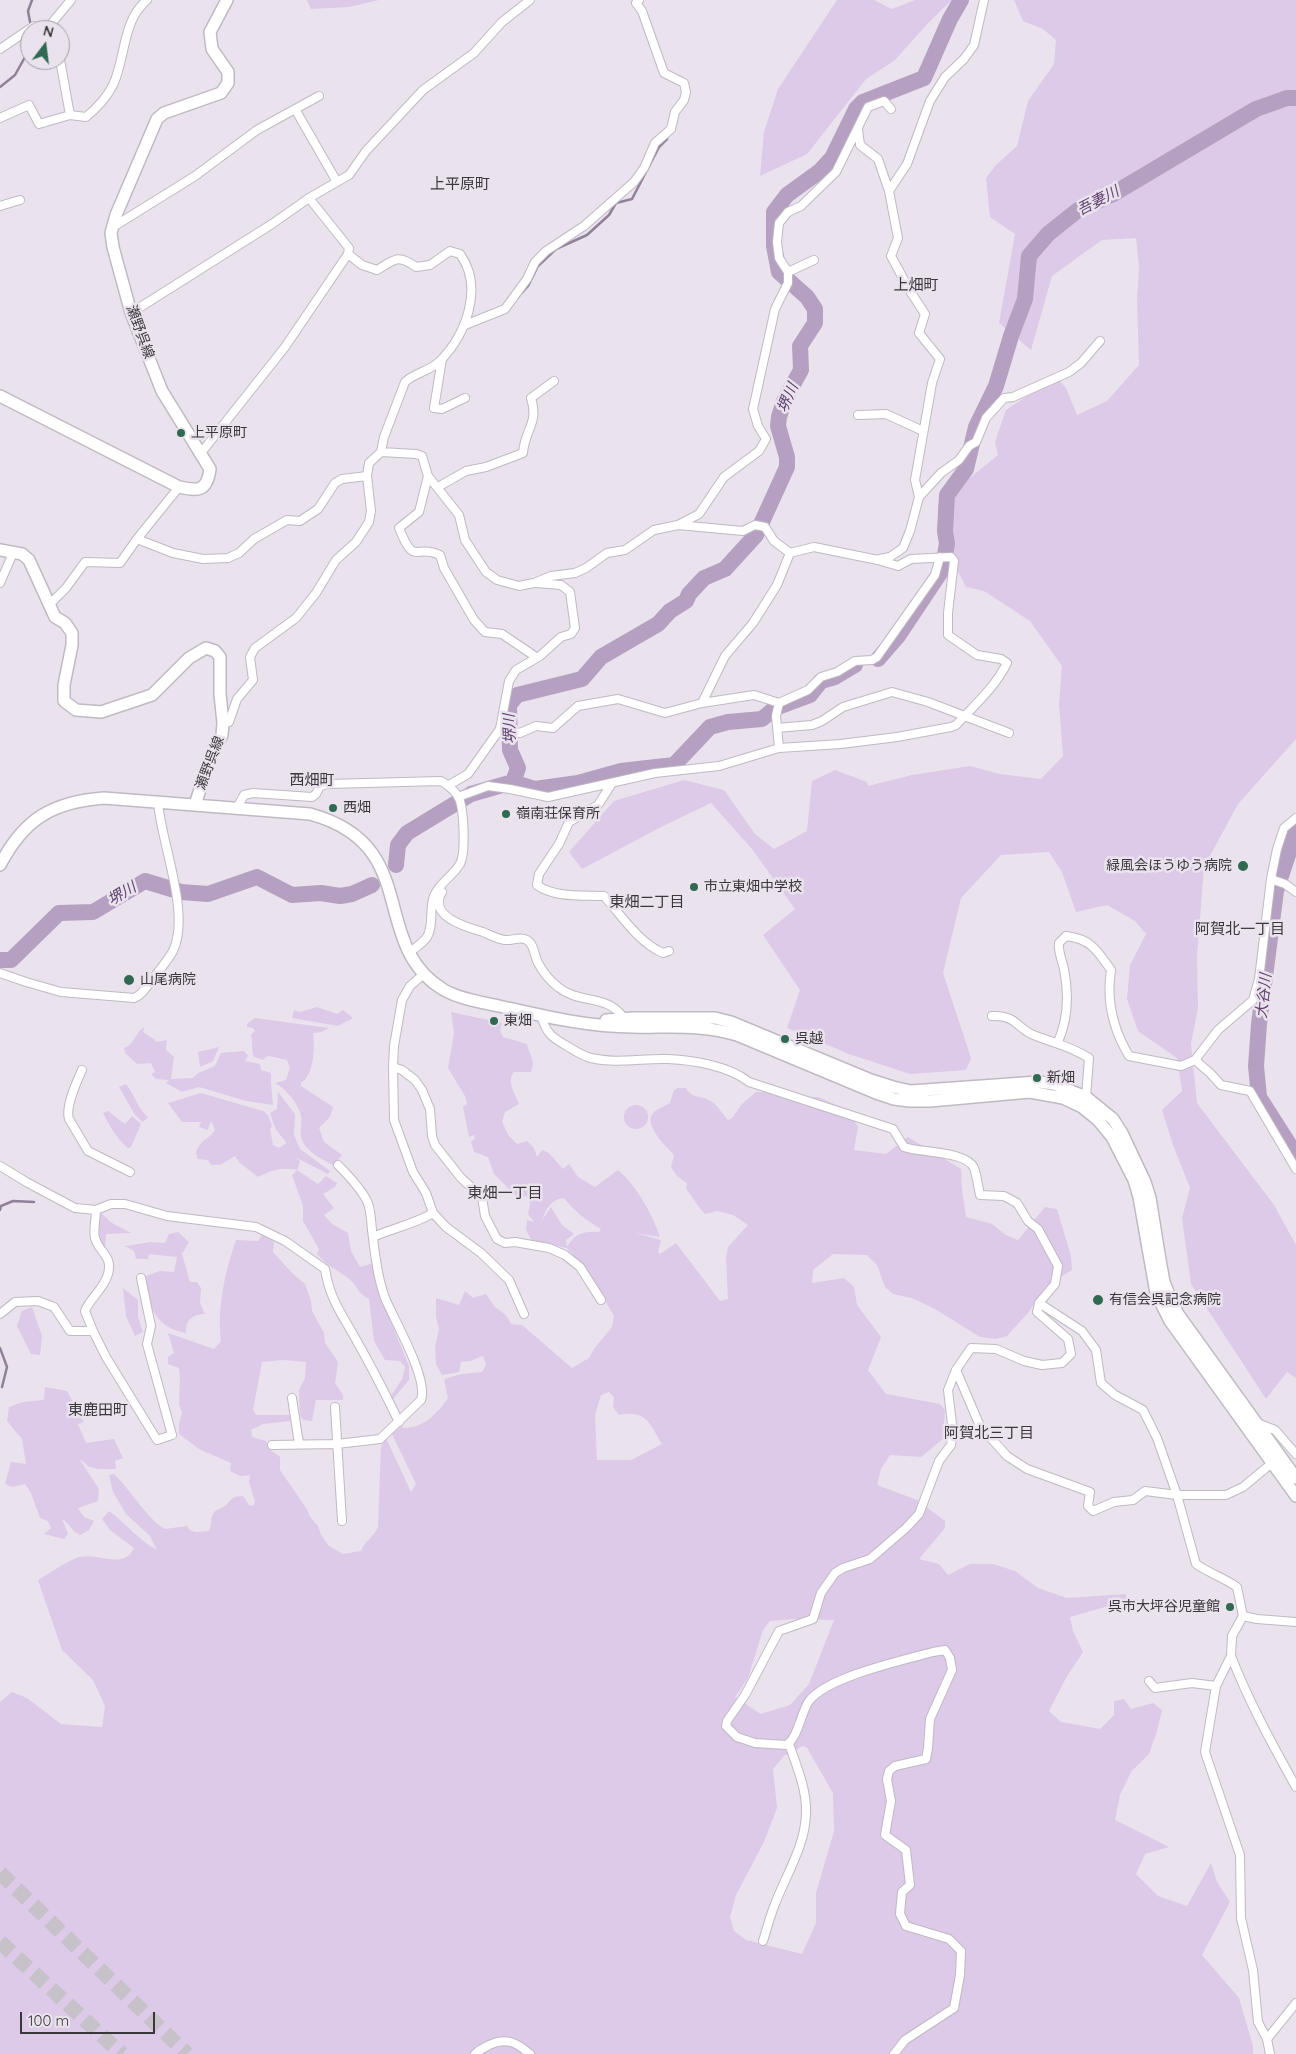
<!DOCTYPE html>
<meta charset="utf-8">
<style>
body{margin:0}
#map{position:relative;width:1296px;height:2054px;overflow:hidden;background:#eae3ee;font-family:Quicksand,sans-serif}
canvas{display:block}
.north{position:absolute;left:20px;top:20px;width:50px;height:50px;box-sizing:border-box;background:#eae3ee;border:1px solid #a39ea6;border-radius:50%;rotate:15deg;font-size:14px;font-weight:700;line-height:20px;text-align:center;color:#39373b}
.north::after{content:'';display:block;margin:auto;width:18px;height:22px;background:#306951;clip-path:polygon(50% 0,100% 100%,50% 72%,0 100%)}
.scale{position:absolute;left:20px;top:2012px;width:135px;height:22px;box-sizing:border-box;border:2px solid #39373b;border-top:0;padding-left:6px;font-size:15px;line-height:18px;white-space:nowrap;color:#39373b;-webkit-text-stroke:4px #eae3ee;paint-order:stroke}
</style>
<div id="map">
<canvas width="1296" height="2054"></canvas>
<div class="north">N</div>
<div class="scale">100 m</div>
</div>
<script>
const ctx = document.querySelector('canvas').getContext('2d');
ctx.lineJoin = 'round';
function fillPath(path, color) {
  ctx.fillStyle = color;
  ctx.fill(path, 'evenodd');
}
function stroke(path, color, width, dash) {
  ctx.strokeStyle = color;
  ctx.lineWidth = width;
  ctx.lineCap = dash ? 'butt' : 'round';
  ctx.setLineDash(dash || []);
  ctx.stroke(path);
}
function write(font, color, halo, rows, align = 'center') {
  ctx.font = font + ' Quicksand,"Noto Sans JP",sans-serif';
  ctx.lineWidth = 5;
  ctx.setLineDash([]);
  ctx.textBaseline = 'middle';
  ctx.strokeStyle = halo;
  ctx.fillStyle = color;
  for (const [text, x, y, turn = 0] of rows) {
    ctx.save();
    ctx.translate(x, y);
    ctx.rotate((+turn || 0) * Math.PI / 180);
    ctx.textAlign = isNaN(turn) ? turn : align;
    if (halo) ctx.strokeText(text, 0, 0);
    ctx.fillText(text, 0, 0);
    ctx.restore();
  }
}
fillPath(new Path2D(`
 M307,0H379L349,7L311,9Z
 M837,0H874L892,9L915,0H952L929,22L895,60L866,79L807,154L760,176L764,132L778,89Z
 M1014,0H1296V739L1238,804L1204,867L1197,957L1198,1008L1191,1044L1197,1103L1274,1205L1296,1245V1378L1287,1372L1266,1399L1191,1284L1182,1218L1190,1188L1173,1145L1162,1110L1182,1091L1177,1058L1138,1031L1127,999L1130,965L1146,934L1135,921L1107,905L1076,912L1062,872L1049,852L1001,855L961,898L943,973L971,1058L966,1070L910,1074L849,1054L787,1028L800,990L763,935L795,909L752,849L711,803L661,827L582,869L569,852L614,801L684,780L724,790L755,834L774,849L807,831L812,781L835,770L867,782L868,786L912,775L970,766L1000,774L1041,779L1063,756L1059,704L1062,666L1030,621L984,591L966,587L938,533V504L998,455L995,442L1006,410L1056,377L1066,388L1077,415L1107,401L1139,365L1137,299L1139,268L1136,238L1102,240L1052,276L1031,350L999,323L1015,234L990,217L986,178L996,165L1017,146L1028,101L1054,64L1056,40L1043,29L1023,21Z
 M317,1007L337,1014L343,1010L353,1018L338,1026L292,1018L294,1010L300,1012Z
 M451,1012L502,1023L500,1031L503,1037L527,1044C529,1055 536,1060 531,1072H514C506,1081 515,1094 519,1104L505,1112L502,1122L509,1136L517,1144L527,1141L534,1148L537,1157L542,1150L549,1153L563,1169L569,1164L578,1177L595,1187L618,1170C637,1186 651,1212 660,1237L635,1233L661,1240L658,1252L660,1254L676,1243L720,1301L728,1299L726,1258L728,1247L748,1225L733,1215L717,1211L705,1214C697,1206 693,1197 686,1189L687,1183L677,1176L671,1167L674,1155C666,1147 643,1124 653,1113C657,1109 665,1106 670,1103L674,1090L678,1088H686C692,1099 701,1095 711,1101C717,1105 723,1114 728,1120L732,1118L742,1104L756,1092H770L775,1096L818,1097L848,1110L858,1127L854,1150L886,1154L908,1137L961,1169L962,1189L966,1217L992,1224L1006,1235L1018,1240L1045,1207L1057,1209L1071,1256L1072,1270L1046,1286L1028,1313L1007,1336L996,1339L980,1337L935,1309L912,1298L893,1294L885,1287L877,1265L867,1255L833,1254L813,1270L812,1283L844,1278L854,1287L857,1305L881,1337L868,1370L886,1394L940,1404L945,1410L943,1439L921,1457L890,1455L881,1469L877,1485L917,1500L945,1521V1528L919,1559L939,1564L948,1575L970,1564H993L1015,1571L1038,1588L1067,1598L1126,1594V1601L1070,1617L1073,1631L1083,1652L1067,1676L1049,1711L1061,1722L1100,1729L1114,1715V1701L1124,1699L1131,1709L1153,1703L1162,1710L1157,1731L1149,1754L1131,1772L1120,1795L1115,1820L1169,1847L1145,1854L1136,1874L1158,1896L1187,1906L1211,1863L1217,1882L1230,1902L1202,1955L1239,1998L1253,2046V2054H0V1702L12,1692L27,1698L61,1724L102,1727L105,1706L93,1680L62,1650L38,1580C47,1575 70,1559 80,1557C98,1553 124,1570 134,1548L110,1530L102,1519L109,1511C126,1523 139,1541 157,1550L150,1536L126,1514L113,1492L109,1475L114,1474C128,1487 150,1522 165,1529L187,1526C192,1535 200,1531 209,1531C212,1525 210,1520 213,1514C216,1508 221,1510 226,1505C232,1499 232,1496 243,1496L249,1505L253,1506L255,1502L249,1482L250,1475L240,1476L230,1471L231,1463L199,1449L179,1434V1424L182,1413L179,1404L180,1377L179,1368L168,1364V1357L174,1353L168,1333L214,1349L221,1341C217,1307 225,1272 236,1240L258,1241L262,1235L274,1242L273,1252L292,1273L305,1284L311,1301L312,1311L324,1333L325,1343L338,1362L335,1383L343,1395V1400H316L312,1421L304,1420L300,1416L299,1390L305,1378L306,1362L283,1360L262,1362L253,1410L256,1415H290L291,1421L263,1424L251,1430L252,1437L266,1441L268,1448L280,1457V1470L307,1509L310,1517L318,1526L321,1535L329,1546L343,1554L361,1551C364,1542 374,1537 378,1527L381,1446L386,1438L411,1492L416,1484L392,1434L400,1427C420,1432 438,1413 448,1398L444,1379L462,1374L482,1372L486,1365L483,1356L470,1361L461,1362L459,1372L442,1375L436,1364L435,1347L439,1329L436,1317V1298L459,1305L465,1291L473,1298L486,1294L495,1307L506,1315L511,1324L522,1325L572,1368L589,1358L594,1349L612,1327L614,1316L589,1273L567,1248L532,1241L526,1230L527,1220L534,1222L528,1214L530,1204L527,1196L519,1197L515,1195L494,1174L488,1157L474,1152L471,1142L475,1138L474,1135L469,1137L463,1107L467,1104L465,1096L448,1068L454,1033ZM564,1198C575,1212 586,1220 601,1229L599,1232C584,1231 575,1233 567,1247L566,1240L574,1234L562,1225L551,1207L542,1220C546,1209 551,1199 564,1198ZM609,1392L614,1397L613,1407L619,1415C647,1409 650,1425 662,1444L631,1460H597L595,1415L601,1395ZM794,1619L834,1620L809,1684L790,1705L761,1714L735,1697L748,1678L763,1630L770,1621ZM803,1746L807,1748L833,1793L834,1831L816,1893V1923L802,1954L746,1940L734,1931L730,1917L736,1895L764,1842L777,1808L773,1769L784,1756Z
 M255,1018L329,1028L321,1032L313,1033C315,1047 314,1075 301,1083V1086L333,1107L330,1117L319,1128L324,1142L342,1155L334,1166C326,1161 315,1156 308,1149C296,1136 303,1129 301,1116C298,1103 286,1089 275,1083L286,1080L290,1068L287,1060L269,1056L265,1057L264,1060L254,1057C251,1049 253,1043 251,1035L255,1031L253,1028L247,1027V1024Z
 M144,1027L143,1032L154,1039L156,1042L167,1040L166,1050L174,1057L171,1079L193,1078L198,1073L215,1066L221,1053L244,1051L248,1056L245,1061L260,1064L261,1070L271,1073V1083L273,1105L246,1101L199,1087L182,1092L166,1083L169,1080L156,1079L151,1074L155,1072L151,1063L137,1064L125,1053L124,1048C135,1044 134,1034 144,1027Z
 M219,1047L213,1061L200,1067L198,1052Z
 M126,1084C135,1095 137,1108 148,1117L143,1122L135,1115L119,1087Z
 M278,1092L295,1114L294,1135L300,1149L330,1171L328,1174L295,1157L300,1161L297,1170L318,1184L326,1176L337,1183L335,1187L323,1194L334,1208L324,1215L332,1224L348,1233L351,1251L360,1267L374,1263L382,1300L409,1366V1380L393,1399L391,1396L402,1379L405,1367L400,1361L385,1360L374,1341L369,1299C357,1293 358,1286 349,1279C337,1269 328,1267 317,1254L319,1249L303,1221V1206L292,1175L297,1170C282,1167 272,1170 258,1177L240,1163L235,1156L220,1165H211L208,1160L198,1159L196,1153C200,1139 209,1140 215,1130L212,1122L210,1123L208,1130L199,1127L201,1122H182L168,1103L201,1093L263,1111L268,1115L272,1126L270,1129L273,1145L279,1148L287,1143L276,1130L270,1113L277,1109Z
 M624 1117a12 12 0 1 1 24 0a12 12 0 1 1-24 0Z
 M108,1111L125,1124L132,1116L141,1124L131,1147L128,1148C116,1138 110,1126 103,1113Z
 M98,1210L112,1223L131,1233L106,1234L105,1250L97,1236Z
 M178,1232L189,1242L182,1254L190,1282H197L201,1288L200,1303L205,1314C193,1314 185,1320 186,1333C155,1328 147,1304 146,1276L160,1271L174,1272L177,1257L149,1254L148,1259H136L134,1251L125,1246L150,1242L165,1243L169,1234Z
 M123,1288L138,1300V1317L143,1332L135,1336L126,1316Z
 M32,1307L42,1336L40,1355L31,1354L17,1326L22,1311Z
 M45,1387L67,1391L84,1422L78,1424L86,1443L114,1439L123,1458L115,1461L116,1469C109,1469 97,1470 90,1467C85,1465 85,1461 80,1460L99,1489L98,1501L78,1508L84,1517L94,1521L89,1530L80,1535C71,1531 70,1523 62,1519L68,1534L64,1539L44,1534L51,1528L48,1521L40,1518L31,1493L25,1484L12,1487L5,1484L11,1462L26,1464L22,1439L7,1421L9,1407L23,1402L44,1400Z`), '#ddc9e8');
stroke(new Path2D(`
 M31,27L28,11L32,0
 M0,87L15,75L30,48
 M518,297L528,286L538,266L556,249L587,235L609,215L616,203L632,199L659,147L667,139
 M0,1210L1,1206L13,1201L34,1202
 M0,1348L7,1367L2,1387`), '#908099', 2.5);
stroke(new Path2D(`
 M878,659L898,636L942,570L947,544L945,531L947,495L966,469L976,427L996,386L1011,336L1025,299L1029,256L1048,234L1078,210L1113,194L1256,109L1287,98H1296
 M513,782L535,789L578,783L621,771L674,765L710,727L728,722L762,719L775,708L810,695L821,681L835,677L855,665
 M1296,831L1276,891L1259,1024L1256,1066L1259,1097L1296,1155
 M396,865L398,845L407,833L471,794L513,782L518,768L510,750L509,705L517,695L582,679L601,657L658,624L670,611L686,601L689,594L704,578L725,569L756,535L787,467V457L778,426L779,417L784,401L801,370L800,346L815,323V309L807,297L779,272L774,246V212L787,195L820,171L832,158L856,109L863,102L924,78L950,19L961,0
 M0,960H11L59,913L93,912L145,881L181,892L208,894L257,877L292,895L321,893L340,896L352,894L372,885`), '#b5a0c1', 16);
stroke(new Path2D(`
 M0,1873L187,2054
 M0,1942L122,2054`), '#c7c1ca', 15, [15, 8]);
const street = new Path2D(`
 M46,30L71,0
 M0,49L34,26L46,30
 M60,60L70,115
 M295,109L337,182
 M0,118L29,105L39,124L70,115L86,117C97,108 107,97 113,85C126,57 122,21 147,0
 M858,129L860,145L878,159L889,191
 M0,206L20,200
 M113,227L195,176L257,130L319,96
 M348,254L362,265L377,270C395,259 398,254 416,267L430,265L450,251L460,254C484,287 466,334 441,360C431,371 416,372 405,382L384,437L381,452
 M788,272L814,260
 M131,313L272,224L309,198L349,175L366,151L423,90L474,53L502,22L530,0
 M465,325L505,309L527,279L535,262L546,251L584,226L634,182L644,168L655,143L671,129L675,112L684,100L686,92L684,83L664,73L642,11L636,3L639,0
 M442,359L434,408L442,409L465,398
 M858,415L886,414L923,431
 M201,453L285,347L348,254L349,248L309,198
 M428,476L419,512L399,528C415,568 415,543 440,555L444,568L474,620L485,632L502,634L536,657
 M179,487L137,539L173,553L203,559L228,558L239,553L254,539L287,520L300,521L318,509L335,483L342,479L367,476
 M438,487L466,471L486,467L523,453C525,428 539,424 531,398L554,381
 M919,497L915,480L932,383L940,359L919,333L925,314L910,291L891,256L898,238L889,191L907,164L930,101L945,77L964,59L974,45L984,0
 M880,559L890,557L903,548L910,531L919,497L941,473L959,460L969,446L976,442L986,418L1004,398L1013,397L1069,372L1081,363L1100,341
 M0,583L13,553
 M50,604L66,588L85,562L120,563L137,539
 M702,703L725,656L753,623L777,585L790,553
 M223,723L229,722L237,699L253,680L250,657L255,648L296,618L316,593L336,560L356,542L369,522L371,511L367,476L369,463L381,452L416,454L422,456L428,476L459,515L465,540L486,572L497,580L519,586L534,583L551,576L575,573L586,568L607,553L625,550L654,530L678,525L699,514L724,477L759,451L766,439L758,426L753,409L775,309L788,283V272L779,258L777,242L779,223L788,212L801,206L836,172L868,107L884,101L891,109
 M777,728L812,725L822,721L843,707L892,692L928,702L1009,733
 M500,729L520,733L536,726L553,728L578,706L618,699L665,713L702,703L754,695L779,703L808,690L821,677L837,672L855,661L872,660L877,657L935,575L940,557
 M779,748L776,716L779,703
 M612,783L598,805L569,822L559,844L539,874L537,885C554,898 584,895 604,896C621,915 639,943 663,953L669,951
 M449,785L468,774L500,729L509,681L516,670L540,656L561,637L571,634L575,628L570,592L561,585L536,583
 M458,797L488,786L510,789L548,797L655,773L719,766L779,748L841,744L897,737L951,727L956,725C973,707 996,686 1007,663L1001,659L977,655L948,635V613L954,561L951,557L911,559L898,566L878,560L814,547L790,553L774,541L765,527L755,525L743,531L678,525
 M237,808L244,795L253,793L312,797L316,794L320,786L328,784L441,781C448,785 453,789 458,796C464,807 466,853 460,864C453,876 439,883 434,896C429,908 434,926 427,937C423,943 415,948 410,952
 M1271,879L1285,884L1296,892
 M442,892C427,916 466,927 483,932C490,935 497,939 505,940C512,941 520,936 527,940C535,945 534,956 538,963C543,972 550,981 558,987C580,1005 606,993 624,1018
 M0,973L26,982L61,992L134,998C144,994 148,984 155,976C161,968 168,960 173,951C191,913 161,843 158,802
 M425,973L410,986L402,1000L394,1046L393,1067L402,1070L415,1080L422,1090L430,1109L432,1136L435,1145L461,1178L482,1197L485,1216L497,1239L505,1243L515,1242L549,1248L565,1255L580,1267L601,1300
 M541,1015C546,1033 551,1037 567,1046C574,1050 582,1056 591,1058C616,1064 643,1058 668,1059C693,1060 729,1066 749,1082L893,1129L904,1147C920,1153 967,1151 974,1168C977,1176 978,1186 980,1195L1004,1196L1017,1203L1028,1221L1038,1229L1058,1266L1055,1284L1039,1303L1037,1312L1068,1339L1071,1354L1062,1363L1042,1365L1024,1361L996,1349L971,1348L956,1370L948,1390L953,1433L951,1445L939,1461L919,1514L906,1528L870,1559L843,1568L835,1573L821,1593L813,1619L779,1631L745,1695L727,1721L726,1726L737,1737L755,1743L786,1745C798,1739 801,1712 809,1701C827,1677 903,1660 933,1652L945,1650L950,1658L952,1670L930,1719L928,1748L926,1759L895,1766L889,1771L887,1779L891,1801L885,1835L906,1850L910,1885L902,1892L900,1914L906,1926L949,1939L961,1951L960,1975L954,2008L905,2040L894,2054
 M992,1016C1018,1015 1016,1029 1036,1036C1057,1044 1070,1046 1089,1058L1086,1097
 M1058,1042C1068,1019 1069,994 1064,969C1062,960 1058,952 1059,943L1066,936C1091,939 1097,950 1111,970C1106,1001 1113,1029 1129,1056L1181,1066L1195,1060L1218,1030L1253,1000L1259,979L1271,879L1277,849L1284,828L1296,818
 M1195,1060L1210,1073L1221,1085L1250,1091L1296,1169
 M393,1067L394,1120L413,1172L426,1193L433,1213L446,1227L481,1253L509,1280L524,1314
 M82,1070C77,1081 65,1107 69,1119L88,1151L130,1172
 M0,1166L28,1183L75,1208L96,1210L111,1204H125L167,1216L256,1227L285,1241L325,1269C330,1299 340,1311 354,1336C370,1364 385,1393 399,1422
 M373,1237C393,1228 415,1224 433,1213
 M1039,1303L1082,1331L1096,1350L1101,1383L1115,1395L1143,1410L1157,1438L1177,1495L1196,1564C1209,1573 1224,1578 1237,1587L1243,1616L1232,1636L1231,1656L1216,1686L1205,1752L1240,1855L1241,1918L1253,1970L1258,2022L1267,2039L1270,2054
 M0,1314L15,1302L38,1301L54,1307L70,1331H93L85,1311C90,1298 104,1289 108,1274C113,1255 99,1253 95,1238C93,1231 96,1218 96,1210
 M93,1331L106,1357L157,1440L172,1435L147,1344L151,1326L141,1278
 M956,1370L980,1426L1007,1456L1027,1469L1090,1492L1088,1506L1093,1511L1114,1502L1133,1500L1145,1491L1177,1495H1226L1243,1487L1272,1463
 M292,1398L299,1444
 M335,1407L342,1521
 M1257,1423L1275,1430L1296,1454
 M272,1445L337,1444L380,1439L421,1400C429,1379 394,1320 385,1298C377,1276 375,1253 372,1230C371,1221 371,1209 367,1201C361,1189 347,1174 338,1165
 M1243,1616L1257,1619L1296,1622
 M1231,1656C1249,1702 1272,1744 1296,1787
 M1149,1681L1155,1688L1192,1683L1216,1686
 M763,1941C767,1929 770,1916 775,1904C786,1875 805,1846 806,1814C807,1790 797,1767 789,1744
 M1267,2039L1296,2003
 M475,2054C479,2050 484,2048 489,2045C506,2037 516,2042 530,2054`);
const secondary = new Path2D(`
 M0,396L179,487C198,491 207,492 210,469L162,391L131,313L113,247L111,233L116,215L157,119L164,113L221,93L228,83V72L212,49L210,32L227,0
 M0,550L22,554L29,560L55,617L65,623L72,633V645L64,685V701L76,710L101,712L152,695L189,658L206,648L215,651L220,657V694L223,723L222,735L210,758L195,805
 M0,865C24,819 52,802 104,798L310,814C424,845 367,944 444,990C460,999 481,1002 499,1006C543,1016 587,1027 633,1027C668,1028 703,1024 737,1035L876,1093L894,1099L909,1101H930L1030,1092L1063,1098L1082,1107L1098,1120L1112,1137L1134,1180L1139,1197L1156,1293L1170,1321L1296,1496
 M606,1020L633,1018H715L731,1022L871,1080L893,1087L911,1091L1038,1082L1054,1084L1086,1097L1113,1119L1122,1133L1145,1182L1150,1198L1160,1260L1164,1282L1170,1297L1178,1314L1296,1478`);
stroke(street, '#bfb9c3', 10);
stroke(secondary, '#bfb9c3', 14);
stroke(street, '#fff', 8);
stroke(secondary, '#fff', 11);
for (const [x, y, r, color] of [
 [181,433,5,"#306951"],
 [333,808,5,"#306951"],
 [506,814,5,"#306951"],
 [1243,866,6,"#306951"],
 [694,887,5,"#306951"],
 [129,980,6,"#306951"],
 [494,1021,5,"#306951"],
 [785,1039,5,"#306951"],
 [1037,1078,5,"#306951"],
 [1098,1300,6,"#306951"],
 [1230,1607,5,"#306951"]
]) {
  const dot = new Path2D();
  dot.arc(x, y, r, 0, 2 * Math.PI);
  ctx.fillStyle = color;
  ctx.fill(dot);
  stroke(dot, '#eae3ee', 2);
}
write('14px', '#39373b', '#eae3ee', [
 ["瀬野呉線",140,332,70],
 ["瀬野呉線",210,763,-69]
]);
write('14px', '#39373b', '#eae3ee', [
 ["上平原町",191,433],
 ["西畑",343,808],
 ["嶺南荘保育所",516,814],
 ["緑風会ほうゆう病院",1232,866,"right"],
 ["市立東畑中学校",704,887],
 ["山尾病院",140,980],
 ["東畑",504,1021],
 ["呉越",795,1039],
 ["新畑",1047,1078],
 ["有信会呉記念病院",1109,1300],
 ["呉市大坪谷児童館",1220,1607,"right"]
], 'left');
write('15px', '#39373b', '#eae3ee', [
 ["上平原町",460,184],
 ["上畑町",916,285],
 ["西畑町",312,780],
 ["東畑二丁目",647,902],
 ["阿賀北一丁目",1240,929],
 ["東畑一丁目",505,1193],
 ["東鹿田町",98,1410],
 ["阿賀北三丁目",989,1433]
]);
write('italic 15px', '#614270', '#eae3ee', [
 ["吾妻川",1098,201,-28],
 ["堺川",788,398,-67],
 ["堺川",510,729,-92],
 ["堺川",122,894,-31],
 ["大谷川",1264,996,-84]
]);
</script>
